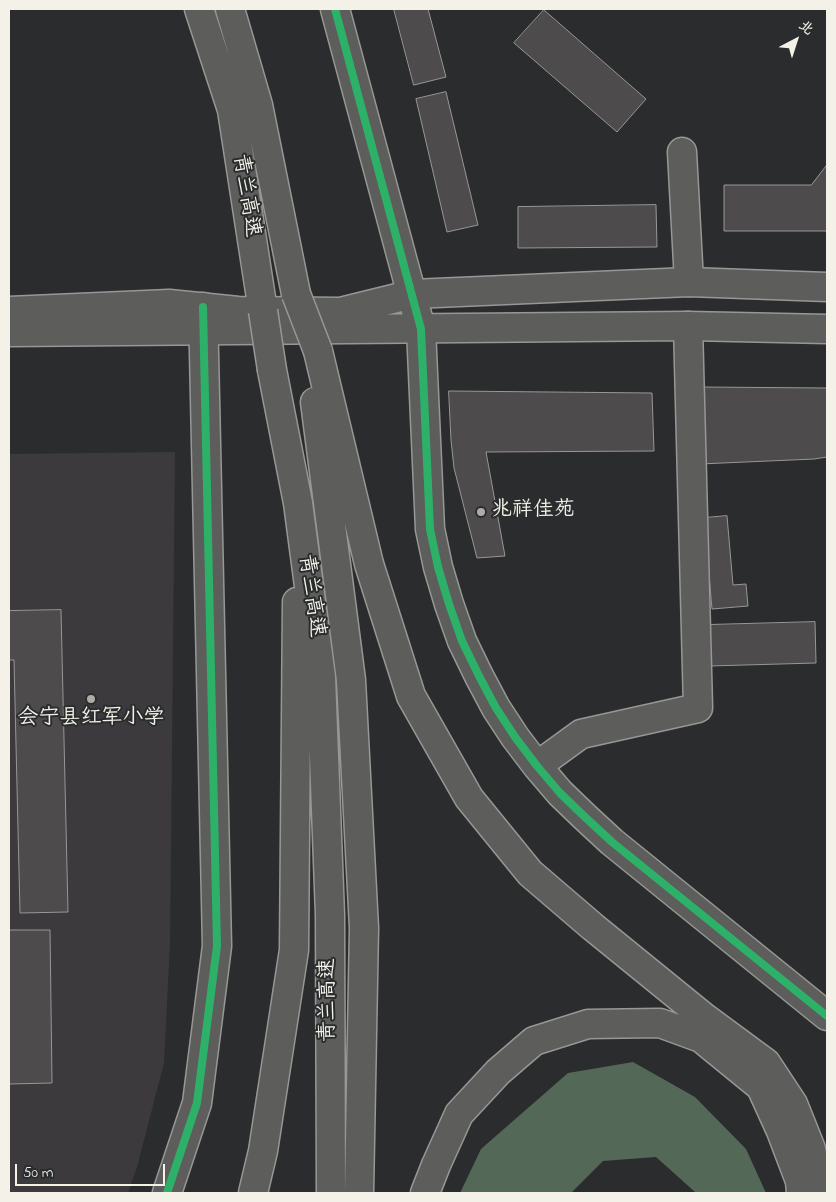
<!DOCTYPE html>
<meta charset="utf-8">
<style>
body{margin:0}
#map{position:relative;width:836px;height:1202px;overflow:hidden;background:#2b2c2d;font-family:"Indie Flower","LXGW WenKai TC",sans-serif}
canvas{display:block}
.frame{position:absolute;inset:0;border:10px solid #f4f1e8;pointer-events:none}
.north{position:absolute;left:771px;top:15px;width:50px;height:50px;-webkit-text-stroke:4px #2a2d2e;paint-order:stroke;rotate:40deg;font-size:14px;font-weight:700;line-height:20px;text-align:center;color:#f4f1e8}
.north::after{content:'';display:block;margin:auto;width:18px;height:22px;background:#f4f1e8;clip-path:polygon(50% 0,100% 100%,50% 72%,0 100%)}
.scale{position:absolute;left:15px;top:1164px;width:150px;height:22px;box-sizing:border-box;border:2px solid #f4f1e8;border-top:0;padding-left:6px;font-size:15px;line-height:18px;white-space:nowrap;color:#f4f1e8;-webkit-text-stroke:4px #2a2d2e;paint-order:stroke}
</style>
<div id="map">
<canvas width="836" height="1202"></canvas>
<div class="frame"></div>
<div class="north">北</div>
<div class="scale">50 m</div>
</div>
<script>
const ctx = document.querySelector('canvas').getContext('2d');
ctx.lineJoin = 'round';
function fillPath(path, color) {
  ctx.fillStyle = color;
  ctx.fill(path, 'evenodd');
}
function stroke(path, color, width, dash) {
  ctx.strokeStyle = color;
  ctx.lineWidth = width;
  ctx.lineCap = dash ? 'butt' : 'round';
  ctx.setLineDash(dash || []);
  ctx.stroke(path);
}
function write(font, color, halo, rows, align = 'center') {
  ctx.font = font + ' "Indie Flower","LXGW WenKai TC",sans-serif';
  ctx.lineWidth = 4;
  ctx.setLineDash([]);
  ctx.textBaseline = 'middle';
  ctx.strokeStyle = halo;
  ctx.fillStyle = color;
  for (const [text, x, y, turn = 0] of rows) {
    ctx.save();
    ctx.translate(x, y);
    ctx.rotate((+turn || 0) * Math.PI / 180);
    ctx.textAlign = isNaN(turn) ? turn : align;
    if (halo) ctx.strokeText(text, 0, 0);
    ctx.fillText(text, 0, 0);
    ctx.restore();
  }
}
fillPath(new Path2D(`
 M175,452L170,943L164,1063L137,1167L128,1193H9V454Z`), '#3c3a3d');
fillPath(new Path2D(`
 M633,1062L695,1097L746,1149L766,1193H695V1192L656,1157L603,1161L571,1193H460L481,1149L568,1073Z`), '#536857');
const building = new Path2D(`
 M394,9H428L446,77L414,85Z
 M544,10L646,99L617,132L514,43Z
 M446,92L478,225L447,232L416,99Z
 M827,165V231H724V185H811Z
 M656,205L657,247L518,248V207Z
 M700,387L827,388V457L814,459L700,464Z
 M449,391L652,393L654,451L486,452L505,556L477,558L454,468L451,440Z
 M727,516L733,585L746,584L748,606L712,609L704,518Z
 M61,610L68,912L20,913L14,660H9V611Z
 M815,622L816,663L709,666L707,625Z
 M9,930H50L52,1083L9,1084Z`);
fillPath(building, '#4e4b4d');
stroke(building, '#979796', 1);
const minor = new Path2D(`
 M335,9L421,329L430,529L438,567L449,604L462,641L479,676L496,708L515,737L537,766L560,793L586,818L612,842L827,1016
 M682,152L689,282
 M537,766L581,734L698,708L688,326
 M167,1193L197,1103L217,946L203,307`);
const major = new Path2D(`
 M9,311L169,304L238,311L340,312L413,294L689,282L827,287
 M9,332L688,326L827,329`);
const highway = new Path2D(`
 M199,9L232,110L263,311
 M230,9L258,105L296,294
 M318,351L369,564L411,696L469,798L530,873L593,927L705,1018L766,1063L793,1104L811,1149L821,1193
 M272,370L298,503L321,677L330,915L331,1193
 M315,402L351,680L364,928L359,1193
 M253,1193L263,1151L294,950L297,602
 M425,1193L436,1165L459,1114L498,1072L534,1041L588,1024L660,1023L701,1038L761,1087L781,1131L800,1181L801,1193`);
stroke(minor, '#979796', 31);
stroke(major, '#979796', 31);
stroke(highway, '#979796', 31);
stroke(minor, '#5d5d5c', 28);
stroke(major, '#5d5d5c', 28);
stroke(highway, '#5d5d5c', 28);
const highwayBridge = new Path2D(`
 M296,294L318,351
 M263,311L272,370`);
stroke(highwayBridge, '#979796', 31, []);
stroke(highwayBridge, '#5d5d5c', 28);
stroke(new Path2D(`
 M335,9L421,329L430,529L438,567L449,604L462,641L479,676L496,708L515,737L537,766L560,793L586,818L612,842L827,1016
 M167,1193L197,1103L217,946L203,307`), '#2db169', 8);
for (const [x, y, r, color] of [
 [481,512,5,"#aeaca7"],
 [91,699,5,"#aeaca7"]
]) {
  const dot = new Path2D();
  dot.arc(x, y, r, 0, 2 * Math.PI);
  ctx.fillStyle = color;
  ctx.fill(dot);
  stroke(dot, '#2a2d2e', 2);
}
write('21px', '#f4f1e8', '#2a2d2e', [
 ["青兰高速",245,196,81],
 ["青兰高速",310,596,82],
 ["青兰高速",330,1000,-90]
]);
write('21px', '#f4f1e8', '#2a2d2e', [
 ["兆祥佳苑",491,512],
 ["会宁县红军小学",91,720,"center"]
], 'left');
</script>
